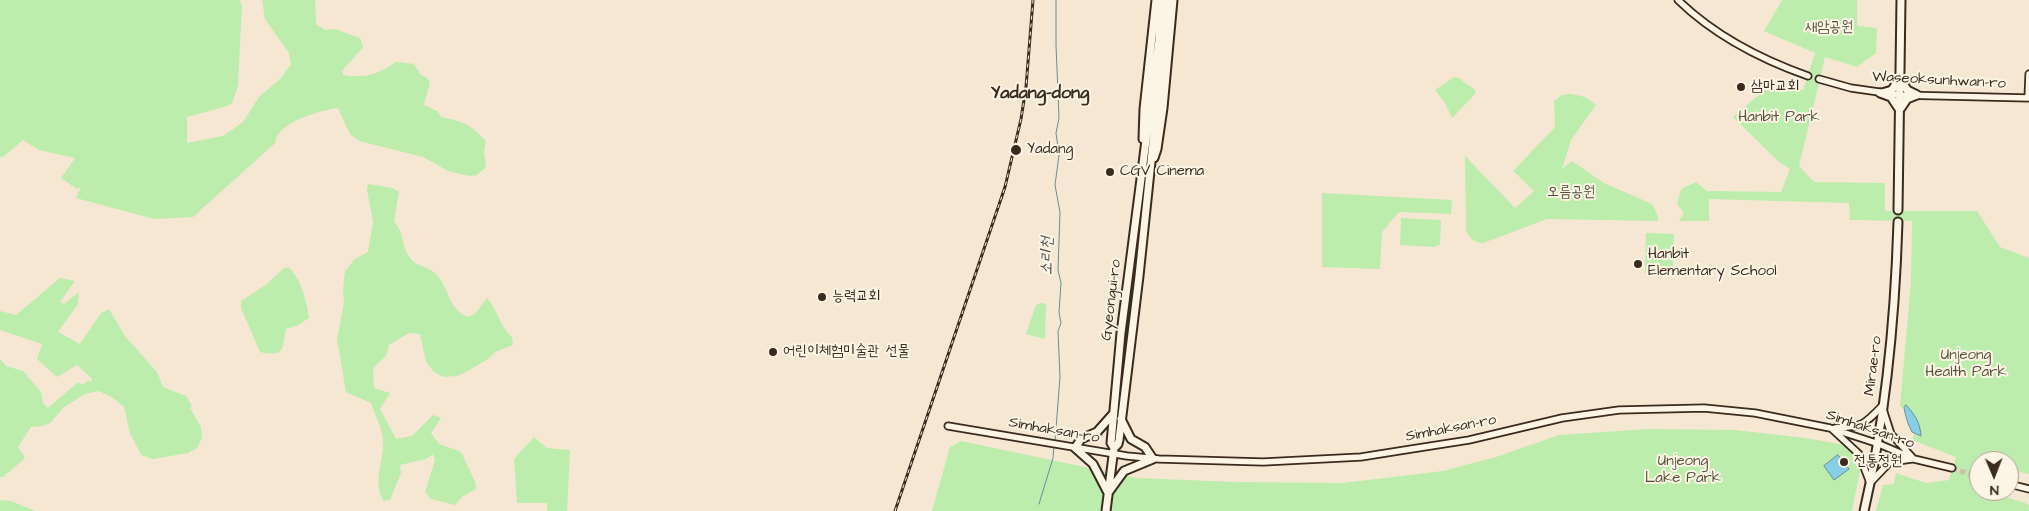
<!DOCTYPE html>
<meta charset="utf-8">
<style>
body{margin:0}
#map{position:relative;width:2029px;height:511px;overflow:hidden;background:#f5e7d2;font-family:"Architects Daughter",sans-serif}
canvas{display:block}
.north{position:absolute;left:1969px;top:451px;width:50px;height:50px;box-sizing:border-box;background:#fcf5e5;border:1px solid #afa495;border-radius:50%;rotate:179deg;font-size:14px;font-weight:700;line-height:20px;text-align:center;color:#3b2a1e}
.north::after{content:'';display:block;margin:auto;width:18px;height:22px;background:#3b2a1e;clip-path:polygon(50% 0,100% 100%,50% 72%,0 100%)}
</style>
<div id="map">
<canvas width="2029" height="511"></canvas>
<div class="north">N</div>
</div>
<script>
const ctx = document.querySelector('canvas').getContext('2d');
ctx.lineJoin = 'round';
function fillPath(path, color) {
  ctx.fillStyle = color;
  ctx.fill(path, 'evenodd');
}
function stroke(path, color, width, dash) {
  ctx.strokeStyle = color;
  ctx.lineWidth = width;
  ctx.lineCap = dash ? 'butt' : 'round';
  ctx.setLineDash(dash || []);
  ctx.stroke(path);
}
function write(font, color, halo, rows, align = 'center') {
  ctx.font = font + ' "Architects Daughter","Poor Story",sans-serif';
  ctx.lineWidth = 4;
  ctx.setLineDash([]);
  ctx.textBaseline = 'middle';
  ctx.strokeStyle = halo;
  ctx.fillStyle = color;
  for (const [text, x, y, turn = 0] of rows) {
    ctx.save();
    ctx.translate(x, y);
    ctx.rotate((+turn || 0) * Math.PI / 180);
    ctx.textAlign = isNaN(turn) ? turn : align;
    if (halo) ctx.strokeText(text, 0, 0);
    ctx.fillText(text, 0, 0);
    ctx.restore();
  }
}
fillPath(new Path2D(`
 M0,0H239L242,5L238,85L232,104L221,108L187,117V143L223,136L243,122L259,97L281,78L291,64L289,53L265,19L262,0H315L316,24L325,30L335,29L360,38L363,47L342,71L343,75C364,79 379,74 396,62L414,64L421,75L426,77L430,82L424,105L437,111L441,117C465,122 468,123 486,141L484,152L486,167L477,175L469,176L448,171L423,157L359,141L350,134L338,108C321,110 277,122 275,143L193,217L154,219L76,198L81,187L77,189L61,178L75,158L39,150L23,140L3,157H0Z
 M1782,0H1857V26L1877,28L1876,53L1857,67L1825,57L1799,166L1814,182L1885,183V211H1977L2000,247L2029,258V474L2009,470V461H1979L1973,486L1979,489V491H1986L2025,503L2029,505V511H1876L1883,485L1894,484L1896,473L1926,483L1949,480L1956,457L1912,440L1914,434L1920,436L1906,405L1904,408L1900,407L1911,280L1912,221L1850,220L1849,203L1709,199V221H1679L1684,213L1677,204L1681,189L1696,182L1707,191L1781,192L1790,169L1780,163L1733,117L1774,82L1803,90L1815,53L1764,31Z
 M1454,77L1459,78L1476,91L1474,95L1452,118L1445,103L1435,90Z
 M1571,94L1585,97L1596,105L1571,140L1562,169L1572,161L1604,183L1652,204L1658,216V221L1547,219L1483,243C1473,242 1471,239 1466,231L1465,156L1515,208L1534,191L1513,171L1555,127L1554,101L1562,95Z
 M368,184L392,188L399,192L394,221C404,233 401,241 407,253C414,268 428,265 437,275C449,289 448,308 467,317L475,314L487,298C498,310 499,326 512,337L513,345L495,352L488,359L468,371L457,376L444,377L434,372L426,362L420,334L409,333L389,345L386,356L373,368L374,388L390,393L380,409L396,439L412,436L433,415L441,418L431,433L439,444L459,451L462,454L475,482L476,489L462,497L455,505L431,499L425,492L435,460L433,454L426,459L400,465L401,473L390,500L384,501C371,483 385,459 383,440C382,426 375,416 371,403L346,392L345,386L337,339L344,303L343,291L345,271L355,259L368,252L373,222L367,190Z
 M1322,193L1452,200L1451,214L1399,212L1382,232L1380,269L1322,267Z
 M1401,218L1441,220L1440,245H1437L1436,247L1400,245Z
 M1646,233L1674,234L1673,272L1645,273Z
 M288,267C302,279 306,301 309,318L298,325L286,329C282,350 285,357 260,352L241,308V301L267,284L283,269Z
 M60,278L75,281L60,302L64,304L79,292L78,304L58,332L80,344L101,313L109,309L125,336L157,372L163,387L186,396L192,406L190,408L201,427L202,438L197,448L188,453L153,459L141,455L130,433L124,407L113,398L99,391L85,394L77,399L64,407L50,423L42,426L31,427L18,447L25,458L3,477H0V359L6,366L23,371L41,392L43,403L48,408L78,382L82,385L89,380L90,383L92,379L77,365L57,377L37,359L42,344L0,330V311L16,315Z
 M1041,303L1046,304L1045,339L1026,334L1036,305Z
 M1648,429L1735,430L1805,438L1851,446L1862,461L1852,511H932L950,447L961,441L1137,478L1235,482L1343,483L1443,471L1496,457L1559,435Z
 M534,437L547,448L570,450L567,511H547V503H517L514,459Z
 M0,500L11,501L35,511H0Z`), '#bcedad');
const water = new Path2D(`
 M1906,405C1915,415 1920,422 1921,436L1912,432C1908,424 1906,418 1904,408Z
 M1838,455L1849,469L1834,480L1824,466Z`);
fillPath(water, '#86cfe7');
stroke(water, '#688d97', 1);
stroke(new Path2D(`
 M1055,441L1060,377L1058,331L1061,323L1059,312L1061,283L1058,270L1060,212L1055,185L1059,155L1056,133L1059,118L1056,45V0
 M1039,504L1053,458L1054,445`), '#688d97', 1);
stroke(new Path2D(`
 M1952,468L1975,476`), '#d0c1ae', 5.5, [5.5, 3]);
const minor = new Path2D(`
 M1678,0C1714,35 1760,59 1808,76
 M1819,79L1851,88L1900,95L2029,98
 M2028,98L2029,74
 M948,426L1127,456L1159,459L1263,462L1361,457L1405,450L1469,440L1562,418L1619,410L1704,408L1755,413L1830,428L1879,444L1914,459L1952,468
 M1835,428C1863,426 1863,426 1882,406L1891,434L1912,457
 M1832,429L1859,454L1870,483L1890,462L1912,459
 M1975,476L1979,477
 M2009,484L2029,489`);
const major = new Path2D(`
 M1901,79L1907,90L1917,95
 M1880,93L1891,97L1899,109
 M1882,93L1892,90L1899,79
 M1901,108L1907,99L1917,95
 M1143,139L1144,109L1156,0
 M1154,158L1157,149L1163,108L1173,0
 M1898,210L1901,0
 M1113,414L1097,432L1081,439L1075,448L1093,464L1108,493L1124,471L1153,459L1145,447L1131,439L1121,419
 M1114,448L1111,443L1121,333L1159,40L1162,0
 M1106,511L1114,448L1118,444L1119,440L1139,276L1168,0
 M1864,511C1886,417 1895,319 1898,222`);
stroke(minor, '#3b2a1e', 9);
stroke(major, '#3b2a1e', 11);
stroke(minor, '#fcf5e5', 5.5);
stroke(major, '#fcf5e5', 7);
const rail = new Path2D(`
 M895,511L1005,187L1021,119L1026,87L1033,0`);
stroke(rail, '#3b2a1e', 3);
stroke(rail, '#fcf5e5', 1, [4]);
for (const [x, y, r, color] of [
 [1741,87,5,"#3b2a1e"],
 [1016,150,6,"#3b2a1e"],
 [1110,172,5,"#3b2a1e"],
 [1638,264,5,"#3b2a1e"],
 [822,297,5,"#3b2a1e"],
 [773,352,5,"#3b2a1e"],
 [1844,462,5,"#3b2a1e"]
]) {
  const dot = new Path2D();
  dot.arc(x, y, r, 0, 2 * Math.PI);
  ctx.fillStyle = color;
  ctx.fill(dot);
  stroke(dot, '#fcf5e5', 2);
}
write('15px', '#55513b', '#fcf5e5', [
 ["새암공원",1829,28],
 ["Hanbit Park",1779,118],
 ["오름공원",1571,193],
 ["Unjeong",1966,356],
 ["Health Park",1966,373],
 ["Unjeong",1683,462],
 ["Lake Park",1683,479]
]);
write('15px', '#3b2a1e', '#fcf5e5', [
 ["Waseoksunhwan-ro",1939,81,3],
 ["Gyeongui-ro",1112,300,-83],
 ["Mirae-ro",1874,366,-83],
 ["Simhaksan-ro",1451,429,-11],
 ["Simhaksan-ro",1870,430,19],
 ["Simhaksan-ro",1054,431,10]
]);
write('15px', '#3b2a1e', '#fcf5e5', [
 ["삼마교회",1751,87],
 ["Yadang",1027,150],
 ["CGV Cinema",1120,172],
 ["Hanbit",1648,255],
 ["Elementary School",1648,272],
 ["능력교회",832,297],
 ["어린이체험미술관 선물",783,352],
 ["전통정원",1854,462]
], 'left');
write('italic 16px', '#4e5350', '#fcf5e5', [
 ["소리천",1048,256,-89]
]);
write('bold 18px', '#3b2a1e', '#fcf5e5', [
 ["Yadang-dong",1040,94]
]);
</script>
